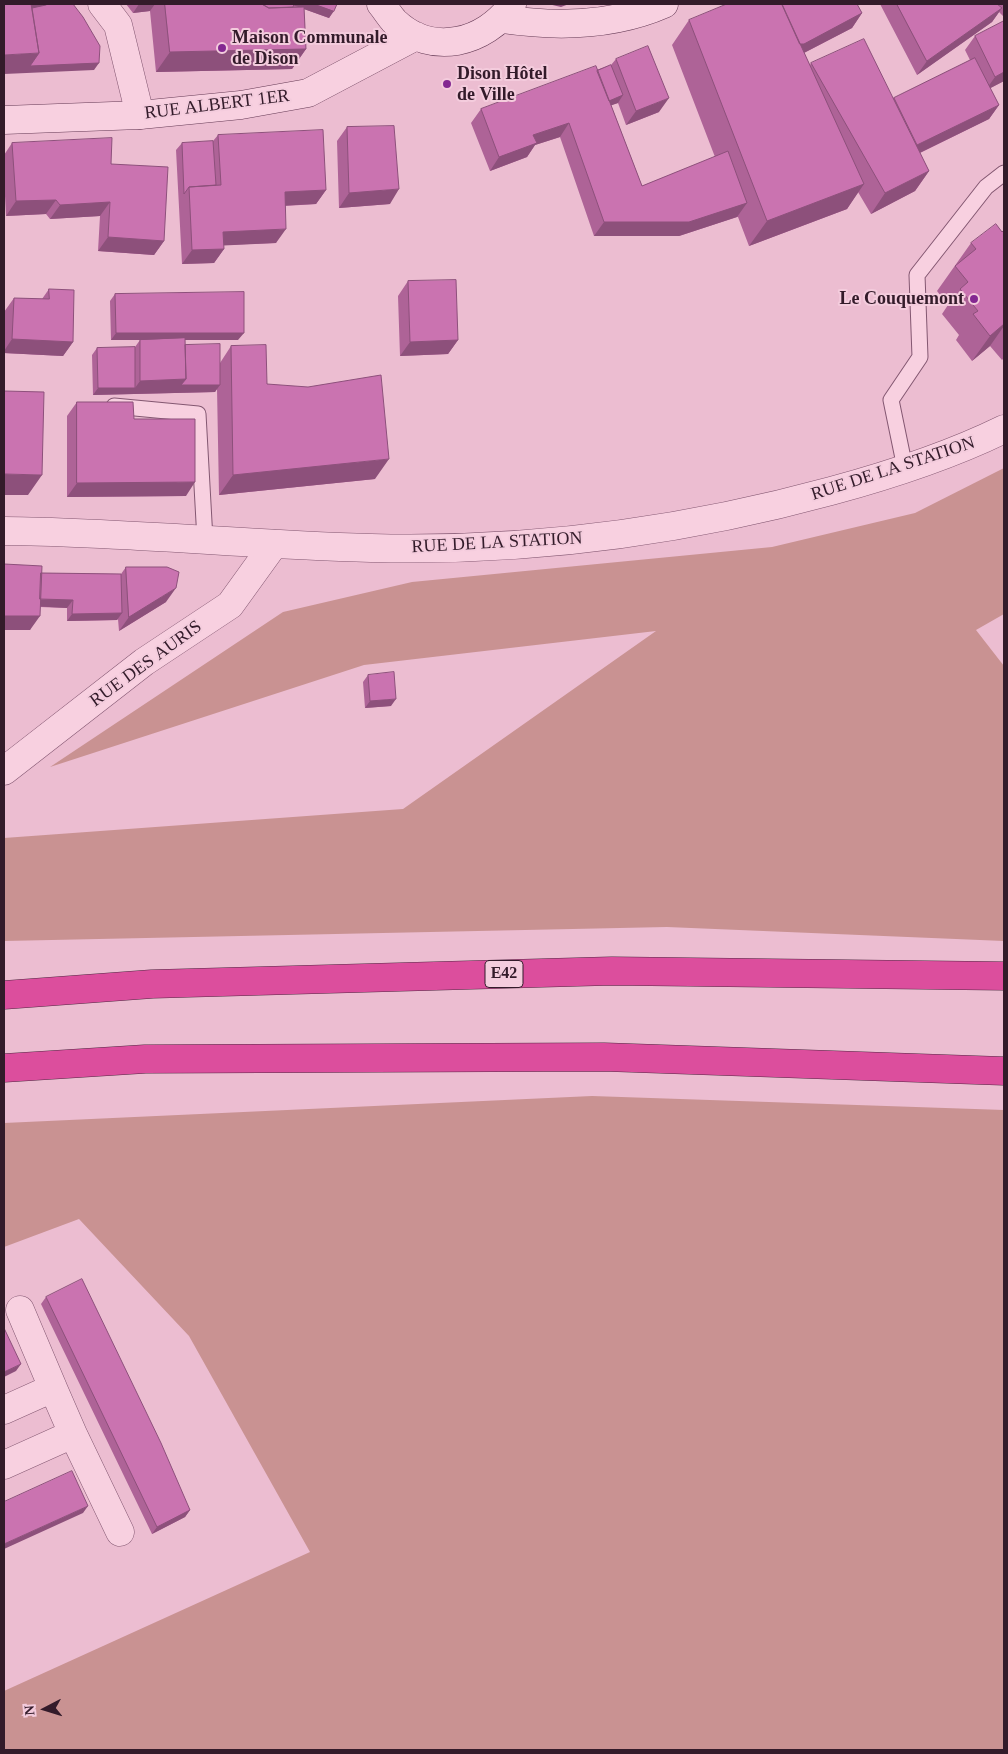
<!DOCTYPE html>
<meta charset="utf-8">
<style>
body{margin:0}
#map{position:relative;width:1008px;height:1754px;overflow:hidden;background:#ecbdd1;font-family:Georgia,serif}
canvas{display:block}
.frame{position:absolute;inset:0;border:5px solid #331b2a;pointer-events:none}
.north{position:absolute;left:20px;top:1684px;width:50px;height:50px;-webkit-text-stroke:4px #f4ccdd;paint-order:stroke;rotate:265deg;font-size:14px;font-weight:700;line-height:20px;text-align:center;color:#331b2a}
.north::after{content:'';display:block;margin:auto;width:18px;height:22px;background:#331b2a;clip-path:polygon(50% 0,100% 100%,50% 72%,0 100%)}
</style>
<div id="map">
<canvas width="1008" height="1754"></canvas>
<div class="frame"></div>
<div class="north">N</div>
</div>
<script>
const ctx = document.querySelector('canvas').getContext('2d');
ctx.lineJoin = 'round';
function fillPath(path, color) {
  ctx.fillStyle = color;
  ctx.fill(path, 'evenodd');
}
function stroke(path, color, width, dash) {
  ctx.strokeStyle = color;
  ctx.lineWidth = width;
  ctx.lineCap = dash ? 'butt' : 'round';
  ctx.setLineDash(dash || []);
  ctx.stroke(path);
}
function write(font, color, halo, rows, align = 'center') {
  ctx.font = font + ' Georgia,serif';
  ctx.lineWidth = 4;
  ctx.setLineDash([]);
  ctx.textBaseline = 'middle';
  ctx.strokeStyle = halo;
  ctx.fillStyle = color;
  for (const [text, x, y, turn = 0] of rows) {
    ctx.save();
    ctx.translate(x, y);
    ctx.rotate((+turn || 0) * Math.PI / 180);
    ctx.textAlign = isNaN(turn) ? turn : align;
    if (halo) ctx.strokeText(text, 0, 0);
    ctx.fillText(text, 0, 0);
    ctx.restore();
  }
}
fillPath(new Path2D(`
 M1004,468V614L976,630L1004,666V941L667,927L4,941V838L403,809L656,631L364,665L50,767L283,612L412,582L772,547L915,513Z
 M592,1096L1004,1110V1750H4V1691L310,1552L189,1336L79,1219L4,1247V1123Z`), '#c99292');
const service = new Path2D(`
 M114,406L198,414L205,540
 M905,468L891,400L920,357L917,275L986,187L1004,173`);
const minor = new Path2D(`
 M102,4L118,25L140,115
 M4,771L144,662L230,605L274,544
 M20,1310L53,1388
 M4,1410L53,1388L73,1434L4,1465
 M73,1434L120,1532`);
const tertiary = new Path2D(`
 M4,531C126,532 249,545 371,548C527,552 681,532 831,491C890,475 949,456 1004,429`);
const secondary = new Path2D(`
 M381,4C386,10 390,17 395,22C432,57 485,43 512,5
 M502,19C556,27 614,26 664,4
 M4,120L140,115L241,105L308,93L416,36`);
const motorway = new Path2D(`
 M4,995L152,984L612,971L1004,976
 M4,1068L145,1059L604,1057L1004,1071`);
stroke(service, '#835771', 17);
stroke(minor, '#835771', 29);
stroke(tertiary, '#835771', 29);
stroke(secondary, '#653a55', 29);
stroke(motorway, '#512b44', 29);
stroke(service, '#f8d0e0', 15);
stroke(minor, '#f8d0e0', 28);
stroke(tertiary, '#f8d0e0', 28);
stroke(secondary, '#f8d0e0', 28);
stroke(motorway, '#dc4e9d', 28);
fillPath(new Path2D(`
 M126,4H337L329,18L304,9L306,49L292,69L156,72L150,11L133,13Z
 M880,4H1004V17L999,12L992,22L917,75Z
 M862,13L852,28L804,53L810,65L811,63L894,98L970,60L965,50L975,36L1004,21V81L990,88L999,105L989,119L920,153L929,171L915,191L871,214L858,192L847,209L749,246L738,217H737L679,236H594L560,137L535,145L527,157L490,171L471,123L481,109L611,65L616,59L659,112L626,125L618,103L611,105L642,186L715,157L672,45L689,20Z
 M347,127L390,204L339,208L337,141Z
 M218,135L326,190L316,204L285,206L276,243L223,245L224,249L214,263L182,264L176,150L182,143L213,141Z
 M12,143L111,164L164,241L154,255L98,251L100,216L50,219L46,214L6,216L4,176V155Z
 M1004,230V358L1002,360L990,346L972,361L956,340L959,335L942,314L948,305L937,291L971,243L1002,232Z
 M408,281L458,340L448,354L400,356L398,296Z
 M49,289L73,342L63,356L4,353V312L14,298L42,299Z
 M115,294L238,340H185V345L220,363L231,346L267,384L375,479L219,495L217,388L215,392L93,395L92,355L97,348L135,347L140,340H149H111L110,301Z
 M77,402L134,419L186,496L67,497V416Z
 M4,564L41,573L121,574L126,567L166,602L119,631L118,619L117,620L67,621V608L40,607L30,630H4Z
 M368,675L391,706L365,708L363,682Z
 M46,1297L190,1510L185,1517L152,1534L41,1304Z`), '#ae6397');
fillPath(new Path2D(`
 M25,4H47L41,13Z
 M139,4H155L150,11L133,13Z
 M290,4H314L334,11L329,18Z
 M548,4H569L561,7Z
 M1002,8L992,22L917,75L927,61Z
 M862,13L852,28L794,58L788,45Z
 M306,49L292,69L156,72L170,52Z
 M39,53L99,63L94,70L4,74V55Z
 M1004,72V81L985,91L995,77Z
 M623,95L618,103L598,110L603,103Z
 M669,98L659,112L626,125L636,111Z
 M999,105L989,119L905,160L915,146Z
 M569,123L560,137L535,145L527,157L490,171L499,157L533,135Z
 M929,171L915,191L871,214L885,193Z
 M864,184L847,209L749,246L767,221Z
 M399,189L390,204L339,208L349,193Z
 M326,190L316,204L275,206L285,192Z
 M56,200L46,214L6,216L16,201Z
 M110,202L100,216L50,219L60,205Z
 M747,203L737,217L679,236H594L604,222Z
 M286,229L276,243L213,246L223,232Z
 M108,237L164,241L154,255L98,251Z
 M224,249L214,263L182,264L192,250Z
 M1004,324V326L990,346L972,361L990,336Z
 M116,333H244L238,340H111Z
 M12,339L73,342L63,356L4,353V351Z
 M458,340L448,354L400,356L410,342Z
 M186,379L220,385L215,392L93,395L98,388H135L140,381Z
 M389,459L375,479L219,495L233,475Z
 M4,474L42,475L28,495H4Z
 M195,482L186,496L67,497L77,483Z
 M176,588L166,602L119,631L129,617Z
 M36,599L73,600L67,608L31,606Z
 M122,613L117,620L67,621L72,614Z
 M4,616H40L30,630H4Z
 M396,699L391,706L365,708L370,701Z
 M21,1364L16,1371L4,1377V1372Z
 M88,1506L83,1513L4,1549V1544Z
 M190,1510L185,1517L152,1534L157,1527Z`), '#8d507b');
const building = new Path2D(`
 M4,4H31L39,53L4,55Z
 M47,4H73L83,17L100,46L99,63L30,66L39,53L32,8L46,5Z
 M165,4H262L269,8L304,7L306,49L170,52Z
 M262,4H294L293,7L269,8Z
 M314,4H337L334,11Z
 M727,4H782L864,184L767,221L689,20Z
 M782,4H857L862,13L804,44H800Z
 M897,4H997L1002,8L927,61Z
 M1004,21V72L995,77L975,36Z
 M864,39L929,171L885,193L811,63Z
 M648,46L669,98L636,111L616,59Z
 M975,58L999,105L917,145L894,98Z
 M611,65L623,95L609,101L597,71Z
 M596,66L642,186L728,151L747,203L689,222H604L569,123L533,135L537,143L499,157L481,109Z
 M394,126L399,189L349,193L347,127Z
 M323,130L326,190L285,192L286,229L223,232L224,249L192,250L189,187L221,185L218,135Z
 M112,138L111,164L168,167L164,241L108,237L110,202L60,205L56,200L16,201L12,143Z
 M213,141L216,185L189,187L184,194L182,143Z
 M996,224L1002,232L1004,230V324L990,336L973,314L978,311L960,289L968,282L955,266L976,249L971,243Z
 M456,280L458,340L410,342L408,281Z
 M49,289L74,290L73,342L12,339L14,298L49,299Z
 M244,292V333H116L115,294Z
 M185,338L186,379L140,381V340Z
 M220,344V385H181L186,379L185,345Z
 M266,345L267,384L308,387L381,375L389,459L233,475L231,346Z
 M135,347V388H98L97,348Z
 M4,391L44,392L42,475L4,474Z
 M77,402H133L134,419H195V482L77,483Z
 M4,564L42,566L40,616H4Z
 M126,567H167L179,572L176,588L129,617Z
 M41,573L121,574L122,613L72,614L73,600L40,599Z
 M394,672L396,699L370,701L368,675Z
 M82,1279L161,1443L190,1510L157,1527L46,1297Z
 M4,1328L21,1364L4,1372Z
 M72,1471L88,1506L4,1544V1502Z`);
fillPath(building, '#ca73b0');
stroke(building, '#8d507b', 1);
for (const [x, y, r, color] of [
 [222,48,5,"#842891"],
 [447,84,5,"#842891"],
 [974,299,5,"#842891"]
]) {
  const dot = new Path2D();
  dot.arc(x, y, r, 0, 2 * Math.PI);
  ctx.fillStyle = color;
  ctx.fill(dot);
  stroke(dot, '#f4ccdd', 2);
}
for (const [x, y, w] of [
 [504,974,38]
]) {
  const box = new Path2D();
  box.roundRect(x - w / 2, y - 13.5, w, 27, 4);
  ctx.fillStyle = '#f4ccdd';
  ctx.fill(box);
  stroke(box, '#331b2a', 1);
}
write('bold 16px', '#331b2a', null, [
 ["E42",504,974]
]);
write('bold 18px', '#331b2a', '#f4ccdd', [
 ["Maison Communale",232,38],
 ["de Dison",232,59],
 ["Dison Hôtel",457,74],
 ["de Ville",457,95],
 ["Le Couquemont",964,299,"right"]
], 'left');
write('18px', '#331b2a', '#f4ccdd', [
 ["RUE ALBERT 1ER",217,105,-7],
 ["RUE DE LA STATION",893,469,-18],
 ["RUE DE LA STATION",497,543,-3],
 ["RUE DES AURIS",146,664,-36]
]);
</script>
